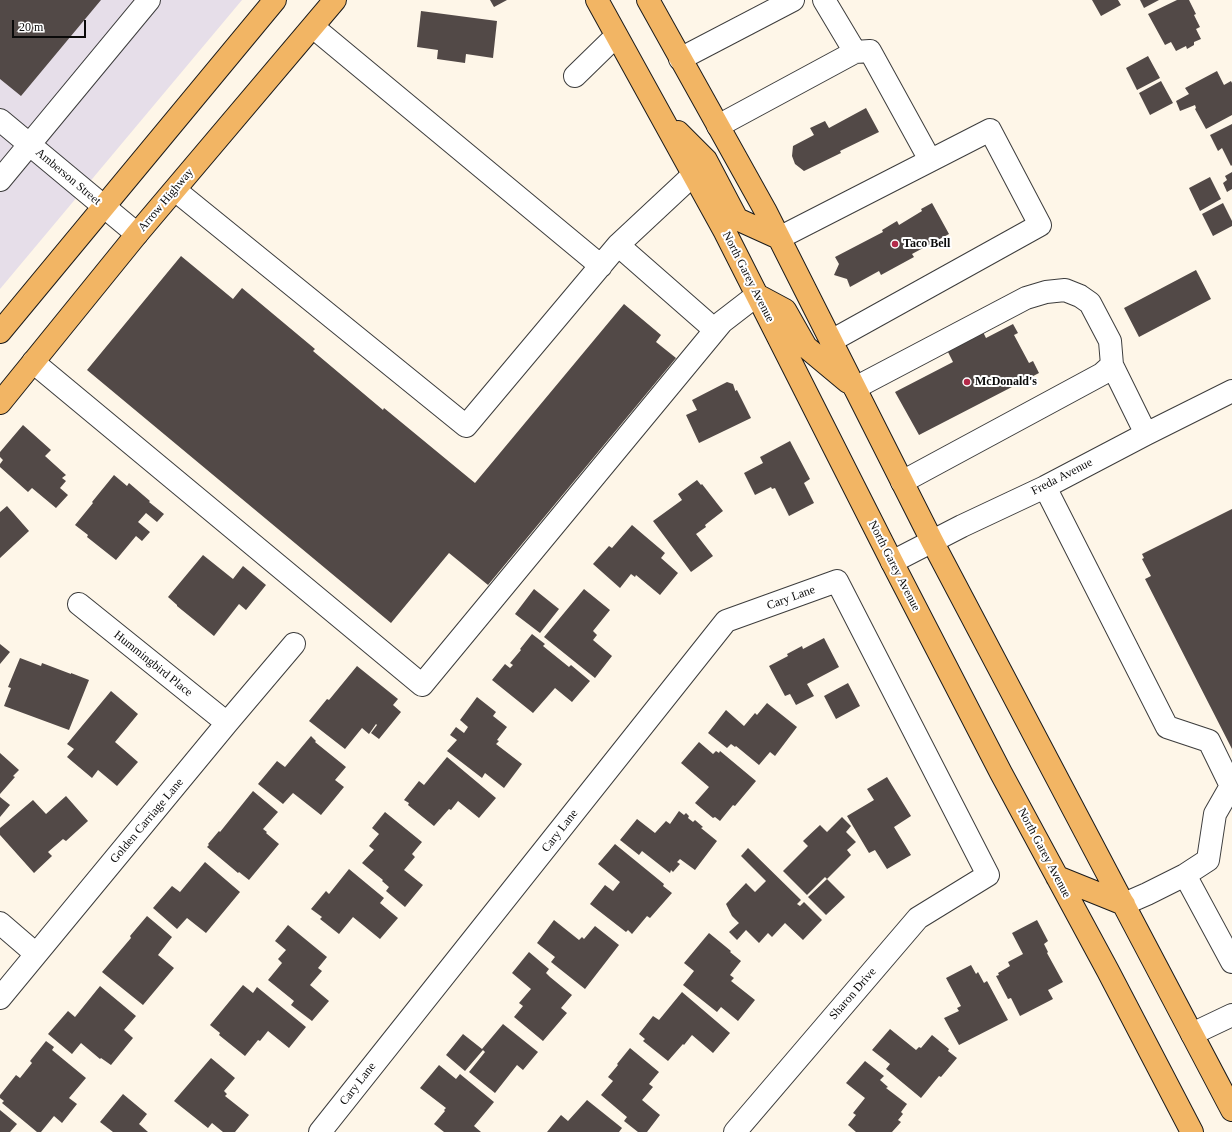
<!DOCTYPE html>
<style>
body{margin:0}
#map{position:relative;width:1232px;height:1132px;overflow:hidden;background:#fef6e8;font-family:Georgia,serif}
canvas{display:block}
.scale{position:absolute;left:12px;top:20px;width:74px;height:18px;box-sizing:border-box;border:2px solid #0a0a0a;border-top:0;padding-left:5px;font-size:12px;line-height:14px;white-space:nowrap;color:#0a0a0a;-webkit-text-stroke:3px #fff;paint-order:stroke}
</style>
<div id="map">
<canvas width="1232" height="1132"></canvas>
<div class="scale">20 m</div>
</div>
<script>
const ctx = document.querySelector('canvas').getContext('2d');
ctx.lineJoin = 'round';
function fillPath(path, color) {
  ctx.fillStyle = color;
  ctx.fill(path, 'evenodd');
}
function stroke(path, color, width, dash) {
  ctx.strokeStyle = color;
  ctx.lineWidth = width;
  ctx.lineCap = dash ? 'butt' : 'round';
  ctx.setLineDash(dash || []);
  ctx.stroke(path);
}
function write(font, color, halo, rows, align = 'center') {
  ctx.font = font + ' Georgia,serif';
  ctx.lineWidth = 4;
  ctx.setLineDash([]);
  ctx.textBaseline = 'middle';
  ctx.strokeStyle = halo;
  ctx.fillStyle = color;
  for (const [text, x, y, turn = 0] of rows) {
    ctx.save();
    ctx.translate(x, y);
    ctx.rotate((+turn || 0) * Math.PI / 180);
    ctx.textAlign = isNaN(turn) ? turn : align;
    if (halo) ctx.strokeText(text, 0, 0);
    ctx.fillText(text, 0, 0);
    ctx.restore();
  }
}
fillPath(new Path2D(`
 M0,0H242L0,289Z`), '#e6dee9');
fillPath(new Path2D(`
 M0,0H101L21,96L0,79Z
 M490,0H507L494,7Z
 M1092,0H1118L1121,5L1101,16Z
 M1140,0H1159L1144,8Z
 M1177,0H1189L1196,14L1194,15L1200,27L1196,29L1201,39L1194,42V45L1187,49L1186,46L1176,51L1171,42L1165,45L1148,14Z
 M421,11L497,21L493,58L466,54L465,63L437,59L438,50L417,47Z
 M1148,56L1160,78L1137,90L1126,68Z
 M1217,71L1224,85L1231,81L1232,83V115L1206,129L1195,109L1196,108L1195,105L1180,111L1176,101L1189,94L1185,88Z
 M1161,81L1173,103L1150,115L1139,93Z
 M866,108L879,132L840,151L841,153L804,171L795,164L792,156L793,146L814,135L810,128L825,121L829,128Z
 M1232,124V165L1231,166L1222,148L1218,151L1210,135Z
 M1232,172V189L1227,192L1223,183L1227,180L1225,176Z
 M1210,177L1221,199L1200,211L1189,188Z
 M932,203L949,234L912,254L914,257L881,275L879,271L850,287L847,279L834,275L839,264L835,257L883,232L882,230L897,221L899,225L922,211L921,209Z
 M1223,203L1232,221V226L1213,236L1202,214Z
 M181,256L233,299L242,288L315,349L313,351L383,410L384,408L475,483L624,304L661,335L656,342L676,358L488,585L449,553L391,623L87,370Z
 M1196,270L1211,299L1139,337L1124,308Z
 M1013,324L1018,333L1014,335L1029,363L1033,361L1039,373L919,435L895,392L953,362L945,346L981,328L986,338Z
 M727,382L733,384L735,390V391L737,390L751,418L699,443L686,415L697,410L692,400Z
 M23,425L51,450L45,456L66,475L62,478L66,481L60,488L68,495L56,508L32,488L28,492L0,467V464L3,460L0,457V452Z
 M790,441L810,479L804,483L814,503L789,516L775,488L772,489L771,487L755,495L744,473L763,463L760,457Z
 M114,475L127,486L129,483L150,501L149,502L164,514L157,522L146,513L138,522L150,532L142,541L136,536L116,560L87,537L88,535L75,525L93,503L92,502Z
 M697,480L701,485L702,484L723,511L705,525L706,527L696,534L713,556L691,572L653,521L682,500L678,494Z
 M7,506L29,531L0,558V512Z
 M1232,509V749L1145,579L1151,576L1142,559L1144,558L1142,554Z
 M632,525L665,553L661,558L678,573L660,595L636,575L635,577L631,574L620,588L593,564L609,546L612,548Z
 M203,555L233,579L243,566L266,585L246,610L239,604L214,636L177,606V605L168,597Z
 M534,589L559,609L540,633L515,614Z
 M584,589L610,610L593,631L597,635L593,640L612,656L595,678L544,637Z
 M532,634L545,644L543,646L569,667L571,665L590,681L572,702L555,688L533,713L492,680L505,664L510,668L513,665L510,663L521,650L520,649Z
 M824,638L839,667L807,684L814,696L796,705L790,694L785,696L769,666L788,656L787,654L802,646L803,649Z
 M0,644L10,652L0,664Z
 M20,658L41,666L42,663L71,674V673L89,680L69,730L4,706L11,688L8,687Z
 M357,666L398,699L393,705L401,712L379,739L371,733L377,725L376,724L369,734L362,728L345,749L309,721L327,699L329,700Z
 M848,683L860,706L836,719L824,696Z
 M111,691L138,714L115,742L138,762L117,786L98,770L92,778L67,757L74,749L67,744Z
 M477,697L496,712L493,716L507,727L497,740L499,741L496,744L522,764L504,788L485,773L482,778L447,751L457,740L450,735L456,727L464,733L468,727L460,720Z
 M767,703L797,727L775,756L770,752L759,765L736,746L735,747L731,744L727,748L708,733L726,710L744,726L755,713L757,715Z
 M311,736L316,741L315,742L346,767L335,780L344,787L321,815L293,793L283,804L258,784L277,761L285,767Z
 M699,742L713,754L716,751L719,753L720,751L756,781L735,806L733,805L720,821L715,817L713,818L695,803L709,787L681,763Z
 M0,753L19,770L13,776L15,777L0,794Z
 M447,757L496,798L479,818L458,801L451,810L449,809L434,826L408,805L409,803L404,800L419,781L424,785Z
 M887,777L911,816L894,827L911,855L887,869L875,850L869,853L847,816L874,800L867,789Z
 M253,791L278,812L263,829L267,832L266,833L279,844L249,880L239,872L238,873L207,847L209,845L208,844L219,831L220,832Z
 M66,796L88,821L66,841L63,839L48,852L52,856L34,873L0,835V828L33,800L46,814Z
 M0,797L10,805L0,817Z
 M679,811L684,815L686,813L689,816L688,818L693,822L695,820L703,827L701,828L717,841L695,870L680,859L677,862L680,864L673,872L671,870L670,873L642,851L639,855L620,840L637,819L655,833L666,821L670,824Z
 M385,812L422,842L412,854L415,857L404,870L423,885L405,907L386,891L389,887L382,881L383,880L362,863L374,850L369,846L379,834L372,828Z
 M842,817L851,826L846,832L856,842L847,850L851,855L827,879L825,877L807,895L783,871L808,846L803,841L820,825L827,832Z
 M615,844L664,884L663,886L672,893L650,918L647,916L632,934L628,930L626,932L590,904L605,885L613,891L620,882L598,864Z
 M748,848L801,900L797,904L800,906L804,902L822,920L803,940L785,923L772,937L768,933L759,943L746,930L737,940L729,932L739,923L732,916L726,904L746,883L755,892L766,881L741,856Z
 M205,862L240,892L206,933L187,918L177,929L153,908L172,886L180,892Z
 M349,869L384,898L380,903L398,918L380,939L353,917L339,934L320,919L322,917L311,909L326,891L329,894Z
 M827,879L845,897L826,915L808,897Z
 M147,916L172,937L158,955L174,968L143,1005L102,972L131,938L130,936Z
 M554,920L579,940L582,937L584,939L595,926L619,945L585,989L551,962L555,957L537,943Z
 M1037,920L1048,941L1044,944L1048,952L1047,953L1063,982L1048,990L1053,999L1020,1016L1011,998L1008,999L996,976L999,975L998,973L1010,966L1008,962L1023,954L1012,933Z
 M288,925L327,957L318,968L322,971L310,985L329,1001L312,1021L291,1005L294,1001L268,980L282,963L278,959L286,950L275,941Z
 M709,933L731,951L730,952L741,961L730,975L734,978L731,981L755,1000L738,1021L721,1007L717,1012L683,985L694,971L684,963Z
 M529,952L549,969L546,973L550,977L572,995L561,1008L567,1013L543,1041L514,1017L523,1006L519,1003L531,989L512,973Z
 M971,965L976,974L978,972L984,983L987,981L1008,1020L959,1045L944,1018L959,1011L957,1008L961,1006L946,978Z
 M243,985L253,993L257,987L306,1027L289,1048L268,1031L260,1041L258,1040L245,1056L219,1035L220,1033L210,1025Z
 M100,986L136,1016L124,1030L133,1038L111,1065L101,1058L100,1059L81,1043L72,1054L48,1034L68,1011L75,1017Z
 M682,992L730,1033L713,1053L692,1035L684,1045L683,1044L668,1061L643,1041L645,1039L639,1034L653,1016L659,1020Z
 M503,1024L538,1052L523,1070L517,1065L495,1093L469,1072L485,1052L483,1050L465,1071L446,1055L463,1034L482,1049Z
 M890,1029L916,1050L919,1047L921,1048L932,1035L949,1049L948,1051L957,1058L941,1077L939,1076L921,1098L886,1069L890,1064L872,1050Z
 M46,1041L54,1047L52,1050L86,1078L69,1098L77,1104L62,1123L54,1116L41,1132H37L2,1103L4,1101L0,1098V1095L16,1075L20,1078L32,1063L30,1061Z
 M630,1048L659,1072L649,1084L653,1087L642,1100L660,1115L647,1132H638L624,1121L627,1117L601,1095L613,1081L608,1077L618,1065L617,1064Z
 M211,1058L235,1078L224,1091L227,1094L225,1096L249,1115L235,1132H223L212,1123L208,1128L174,1101Z
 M865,1061L884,1076L880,1080L888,1087L886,1088L907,1104L901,1112L903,1114L898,1120L901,1122L892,1132H856L848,1125L856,1115L853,1113L865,1098L846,1083Z
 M439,1065L456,1079L460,1074L494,1102L474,1126L481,1132H444L434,1124L445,1111L444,1110L446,1108L420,1088Z
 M123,1094L147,1114L139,1124L148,1132H113L100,1122Z
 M587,1100L622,1128L619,1132H547L561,1115L568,1121Z
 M0,1110L17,1124L10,1132H0Z`), '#524947');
const minor = new Path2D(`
 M313,27L601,266
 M855,52L870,51L930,160
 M680,59L793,0
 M575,76L616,36
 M0,120L137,234
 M718,126L855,52L824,0
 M693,175L618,245L715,330
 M0,180L149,0
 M175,190L466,426L618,245
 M779,238L990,130L1040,225L831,341
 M33,362L422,685L722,322L757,295
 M1112,365L1146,434
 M855,388L1026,298L1046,292L1065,290L1080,296L1090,303L1110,341L1112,365L1102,374L902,482
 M1045,487L1167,727L1209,741L1231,786L1215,814L1208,860L1185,875L1147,894L1124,904
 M892,562L962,526L1045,487L1146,434L1232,391
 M79,604L227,723
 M1185,875L1232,962
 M0,923L36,954
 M0,998L227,723L294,644
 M1192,1034L1232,1015
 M320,1132L726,621L837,581L988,875L918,918L735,1132`);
const major = new Path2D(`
 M597,0L725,232L892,562L1001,773L1108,971L1192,1132
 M648,0L765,210L932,541L1232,1110
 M678,132L706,160L737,219L779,238
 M757,295L785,310L806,347L848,382
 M0,332L275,0
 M0,403L137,234L335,0
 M1057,877L1124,904`);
stroke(minor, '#3d3d3d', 24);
stroke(major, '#1b1b1b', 24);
stroke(minor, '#fff', 22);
stroke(major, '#f2b564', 22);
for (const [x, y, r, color] of [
 [895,244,4,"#b32a4a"],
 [967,382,4,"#b32a4a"]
]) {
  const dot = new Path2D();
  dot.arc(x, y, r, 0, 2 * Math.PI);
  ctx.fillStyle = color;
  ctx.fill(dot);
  stroke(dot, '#fff', 1.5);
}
write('12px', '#0a0a0a', '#fff', [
 ["Amberson Street",68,177,40],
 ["Arrow Highway",166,200,-50],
 ["North Garey Avenue",748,277,63],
 ["Freda Avenue",1062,477,-27],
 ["North Garey Avenue",894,566,63],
 ["Cary Lane",791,598,-20],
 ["Hummingbird Place",153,664,39],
 ["Golden Carriage Lane",147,821,-50],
 ["Cary Lane",560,831,-52],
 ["North Garey Avenue",1044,853,62],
 ["Sharon Drive",853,994,-49],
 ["Cary Lane",358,1084,-52]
]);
write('bold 12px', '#0a0a0a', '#fff', [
 ["Taco Bell",903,244],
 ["McDonald's",975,382]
], 'left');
</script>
